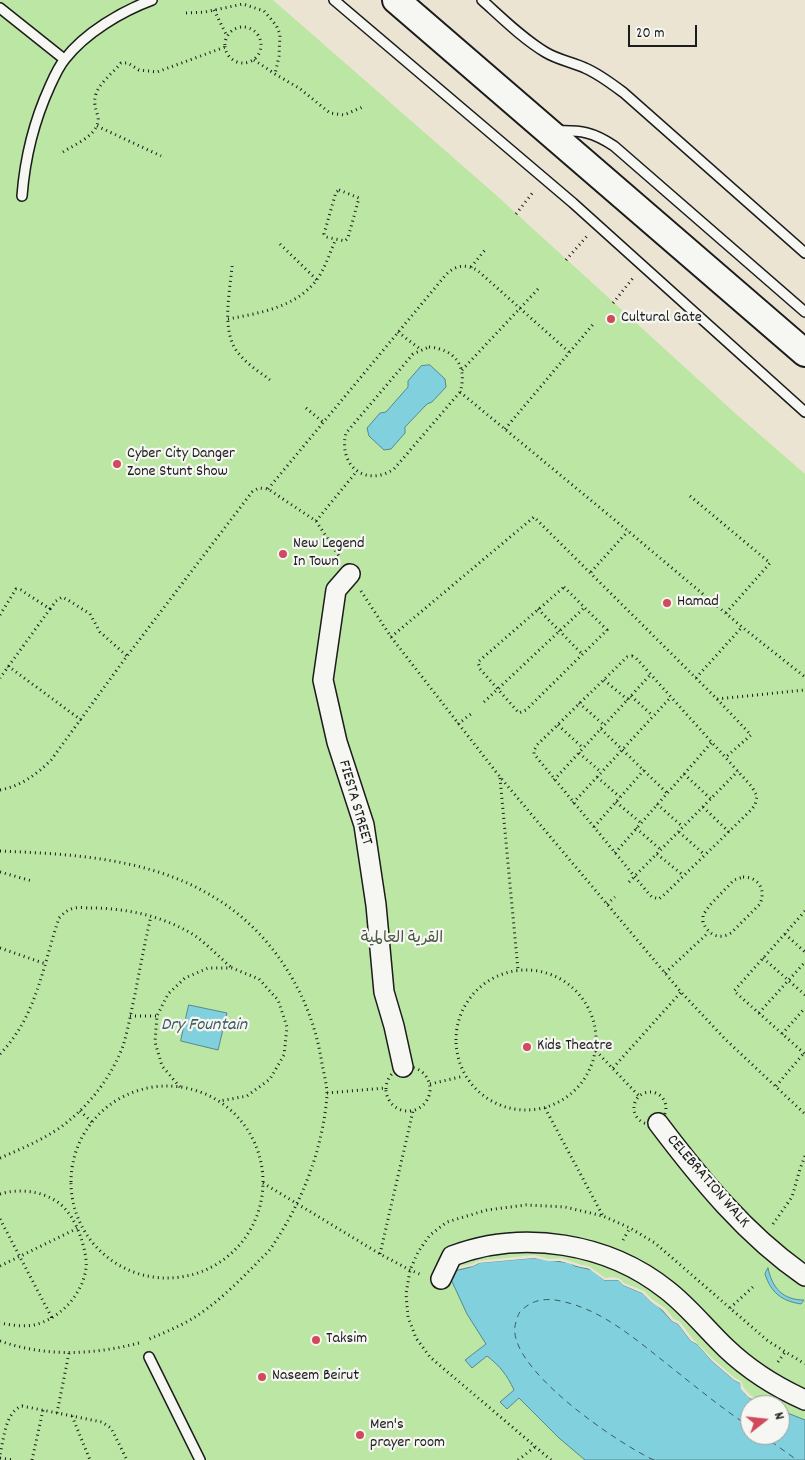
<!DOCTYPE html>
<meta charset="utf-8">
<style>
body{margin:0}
#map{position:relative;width:805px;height:1460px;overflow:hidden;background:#ece4d3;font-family:Dekko,sans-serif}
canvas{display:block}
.north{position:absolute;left:740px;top:1395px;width:50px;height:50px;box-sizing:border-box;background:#f6f6f2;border:1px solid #9f9f9c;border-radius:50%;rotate:74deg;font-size:14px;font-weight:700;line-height:20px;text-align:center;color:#1c1c1c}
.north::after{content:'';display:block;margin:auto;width:18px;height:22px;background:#d1495b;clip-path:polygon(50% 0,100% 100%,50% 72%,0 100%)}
.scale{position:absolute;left:628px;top:25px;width:69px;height:22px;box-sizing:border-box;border:2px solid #1c1c1c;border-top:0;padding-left:6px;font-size:15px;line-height:18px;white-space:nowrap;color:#1c1c1c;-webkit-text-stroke:4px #f6f6f2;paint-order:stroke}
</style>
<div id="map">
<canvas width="805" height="1460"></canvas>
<div class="north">N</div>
<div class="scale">20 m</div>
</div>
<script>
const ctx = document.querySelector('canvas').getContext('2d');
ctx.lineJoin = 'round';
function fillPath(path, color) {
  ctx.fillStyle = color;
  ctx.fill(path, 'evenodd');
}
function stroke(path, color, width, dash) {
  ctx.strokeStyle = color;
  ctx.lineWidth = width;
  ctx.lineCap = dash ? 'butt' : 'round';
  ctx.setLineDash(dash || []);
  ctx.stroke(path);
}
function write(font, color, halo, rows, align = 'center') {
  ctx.font = font + ' Dekko,"Playpen Sans Arabic",sans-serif';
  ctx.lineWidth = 4.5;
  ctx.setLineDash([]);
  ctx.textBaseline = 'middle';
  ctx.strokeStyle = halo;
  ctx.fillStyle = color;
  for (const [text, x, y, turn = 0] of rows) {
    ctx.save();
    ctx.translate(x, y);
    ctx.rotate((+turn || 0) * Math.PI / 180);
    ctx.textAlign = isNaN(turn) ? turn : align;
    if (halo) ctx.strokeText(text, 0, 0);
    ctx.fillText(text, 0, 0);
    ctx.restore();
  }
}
fillPath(new Path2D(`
 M0,0H273L496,195L736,414L805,474V1460H0ZM750,1405H780V1435H750Z`), '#bbe6a3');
const water = new Path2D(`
 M430,365L445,379L446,387L432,402L427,404L405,427V433L391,449L384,450L369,436L367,428L380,413L386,412L408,387V381L421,366Z
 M189,1005L227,1013L218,1050L181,1041Z
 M534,1258L570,1263L575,1266L592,1270L604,1280H618L623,1285L642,1293L651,1302L657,1305L672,1321L678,1324L691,1341L697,1344L712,1361L734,1380L740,1383C744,1397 755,1405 769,1401L772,1405H750V1435H780V1410L805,1420V1460H585L559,1438L519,1398L507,1409L500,1402L514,1390C507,1375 500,1366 487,1356L472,1368L465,1360L486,1344L467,1314L448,1273C458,1269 470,1269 479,1263Z
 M768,1268C772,1288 783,1300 804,1300L801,1304C782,1301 771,1293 765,1274Z`);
fillPath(water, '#80d0dd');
stroke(water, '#588890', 1);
fillPath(new Path2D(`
 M534,1255L549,1259L561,1258L582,1265L589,1266L605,1278L613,1277L619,1278L624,1283L644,1291L653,1300L665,1308L674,1319L680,1322L693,1339L713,1359L735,1378L741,1381L744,1388L750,1395L759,1400L770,1399L775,1405H772L769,1401L758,1402L748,1397L741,1389L740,1383L734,1380L712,1361L697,1344L691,1341L678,1324L672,1321L663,1310L651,1302L642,1293L623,1285L618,1280H604L588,1268L581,1267L560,1261H548L534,1258L479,1263L473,1266L461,1268L448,1273L447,1271L461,1266L472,1264L478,1261Z`), '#ece4d3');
stroke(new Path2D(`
 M762,1435L797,1460
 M654,1460C620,1445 501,1365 516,1322C518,1317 518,1312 523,1309C535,1298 550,1298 565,1302C602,1311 633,1337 662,1360C691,1383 720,1407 750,1427`), '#3f5b60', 1, [6, 5]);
const lane = new Path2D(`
 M334,0L573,203L805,412
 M482,0C502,18 522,38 545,52C558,60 572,62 585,68C599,74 612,84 624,93L805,253
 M0,8L64,59
 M556,131C581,130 593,132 614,146L805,312
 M22,196C25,157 34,121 50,86C54,77 59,66 65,59C85,33 122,11 152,0
 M149,1357L200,1460`);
const street = new Path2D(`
 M350,574L336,590L323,680L337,742L364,825L376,905L384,992L394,1026L403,1067
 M658,1123C701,1180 746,1235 805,1276
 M441,1279L452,1256C523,1229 608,1243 667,1290C689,1307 706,1329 726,1348C749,1370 776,1387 805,1400`);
const secondary = new Path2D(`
 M396,0L805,353`);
stroke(lane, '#1c1c1c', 12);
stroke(street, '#1c1c1c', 22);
stroke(secondary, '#1c1c1c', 30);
stroke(new Path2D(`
 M214,10L227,36
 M186,13L205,12L243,4L264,11L276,25L280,34L279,56L275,74
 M225 45a18 18 0 1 1 36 0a18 18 0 1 1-36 0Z
 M254,60L275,74L299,88L330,113L344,115L365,106
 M97,126L161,156
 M63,152C75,144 100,135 98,117C96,109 93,103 96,94C100,82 113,73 121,63H128L139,70L157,72L225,47
 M339,190L359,198L348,238L345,241L326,237L324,234L336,192Z
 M516,214L534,191
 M280,244L317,280
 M566,260L587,236
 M232,266C230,293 220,334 240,355C248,365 260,372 270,380
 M471,267L485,250
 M613,303L633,278
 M228,319C260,313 298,307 318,278C326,266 330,252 336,239
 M398,332L420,349
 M429,347C455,349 468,367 460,392L394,469C365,488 338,465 346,433L413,354Z
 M462,370L539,288
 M460,392L628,531L742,627L805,677
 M306,408L323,422
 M505,429L595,322
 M268,489L444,277C453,266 464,263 477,270L569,352
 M690,496L770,563L726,613
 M316,521L357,471
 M591,572L628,531
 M564,587L607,630L526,710L519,713L480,669L478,662Z
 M361,591L391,637L500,777L681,992L725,1039L805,1114
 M50,609L56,601L62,597L68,600L90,614L100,632L127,656
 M538,609L582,654
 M0,615L16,589L21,590L50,609L0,678
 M391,637L534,517L717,699L805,690
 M632,656L636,658L752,787L757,796L755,805L752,809L665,894L659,899L652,897L649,894L534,754V750L538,744L627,657Z
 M8,666L81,720
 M696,678L742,627
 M604,680L628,700
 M631,696L653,716
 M717,699L751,735L726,757
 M484,702L585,607
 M579,703L604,725
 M458,724L471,714
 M558,725L583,748
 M601,729L667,793
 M579,753L601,772
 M684,774L711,799
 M597,777L620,797
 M500,778L518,970
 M554,780L651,674
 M0,790C21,786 36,775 51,760L127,656L252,492L259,488L268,489L316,521L339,556
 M616,802L641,823
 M573,803L671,697
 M657,804L683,827
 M703,807L729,832
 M594,827L644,770
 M636,828L661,850
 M679,832L705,855
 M0,851C72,854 149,858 212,896C272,931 312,996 322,1064C324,1074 327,1085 327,1095C323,1149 302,1203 271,1248C267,1254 260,1259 255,1265C235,1285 214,1306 190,1320C176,1328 161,1334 147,1340
 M615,853L712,742
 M657,854L684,876
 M0,872L32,881
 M743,877C759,877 766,890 760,904L731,933C719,940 708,935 703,922V915L710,905L734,880Z
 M629,882L738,771
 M607,904L615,897
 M805,911L734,991L805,1054
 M785,934L805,952
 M0,948L46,964
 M763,958L805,995
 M456 1040a70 70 0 1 1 140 0a70 70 0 1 1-140 0Z
 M665,973L709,932
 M759,1013L805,962
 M130,1016H157
 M782,1034L805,1008
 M596,1051L639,1096
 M0,1054C37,1016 43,965 59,918C64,913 68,909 75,908C80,907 86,908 90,908C126,908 163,916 194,935C207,944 219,957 232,968
 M386 1089a22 22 0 1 1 44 0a22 22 0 1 1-44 0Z
 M613,1068L681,992
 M430,1084L464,1076
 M776,1086L804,1053
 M71 1182a96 96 0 1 1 192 0a96 96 0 1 1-192 0Z
 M180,1087L162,1066L155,1042L157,1016L168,994L185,978L208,968H232L259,979L278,1000L287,1027L284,1055L270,1079L247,1096L220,1101
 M634 1108a16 16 0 1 1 32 0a16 16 0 1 1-32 0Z
 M327,1093L385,1088
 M545,1108L603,1216
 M80,1111L92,1122
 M0,1158C21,1149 42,1140 61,1127C88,1107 111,1078 123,1046C128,1030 131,1012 135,994C140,968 145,942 151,916
 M263,1183L380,1254L410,1270L422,1275
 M0,1194C22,1187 52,1192 67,1211C73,1218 78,1229 81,1238C84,1247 87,1259 86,1268C83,1294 60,1319 34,1325C23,1327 11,1325 0,1323
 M0,1219L52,1318
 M773,1224L792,1197L800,1169L805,1156
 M623,1240L630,1228
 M380,1254L413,1111
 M0,1266L78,1228
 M730,1308L754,1286
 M0,1341C46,1357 92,1355 139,1343
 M778,1362L785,1352
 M57,1413L69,1353
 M72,1416L90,1460
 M0,1454C4,1439 5,1412 22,1406L102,1422L111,1428L127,1460
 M0,1458L13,1460
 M32,1460L43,1410
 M518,1460L535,1447
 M551,1460L430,1357L416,1338L408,1317L406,1294L410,1270L418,1252L430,1235L447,1222L487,1210L526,1205L565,1207L603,1216L630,1228L655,1243L768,1341L805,1364`), '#1c1c1c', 3, [1, 4]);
stroke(lane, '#f6f6f2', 9);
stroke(street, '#f6f6f2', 19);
stroke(secondary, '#f6f6f2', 26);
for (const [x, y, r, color] of [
 [611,319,5,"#d1495b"],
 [117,464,5,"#d1495b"],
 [283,554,5,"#d1495b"],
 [667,603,5,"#d1495b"],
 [527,1047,5,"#d1495b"],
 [316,1340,5,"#d1495b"],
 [262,1377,5,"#d1495b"],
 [360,1435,5,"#d1495b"]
]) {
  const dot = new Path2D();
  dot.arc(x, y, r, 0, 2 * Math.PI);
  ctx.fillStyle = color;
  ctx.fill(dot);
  stroke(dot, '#f6f6f2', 2);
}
write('16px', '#1c1c1c', '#f6f6f2', [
 ["Cultural Gate",621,319],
 ["Cyber City Danger",127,455],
 ["Zone Stunt Show",127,473],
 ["New Legend",293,545],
 ["In Town",293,563],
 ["Hamad",677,603],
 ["Kids Theatre",537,1047],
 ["Taksim",326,1340],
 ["Naseem Beirut",272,1377],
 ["Men's",370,1426],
 ["prayer room",370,1444]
], 'left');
write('16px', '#1c1c1c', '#f6f6f2', [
 ["FIESTA STREET",354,803,74],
 ["CELEBRATION WALK",707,1182,49]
]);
write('16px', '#4c5944', '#f6f6f2', [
 ["القرية العالمية",402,940]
]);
write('italic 18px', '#3f5b60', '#f6f6f2', [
 ["Dry Fountain",204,1027]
]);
</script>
